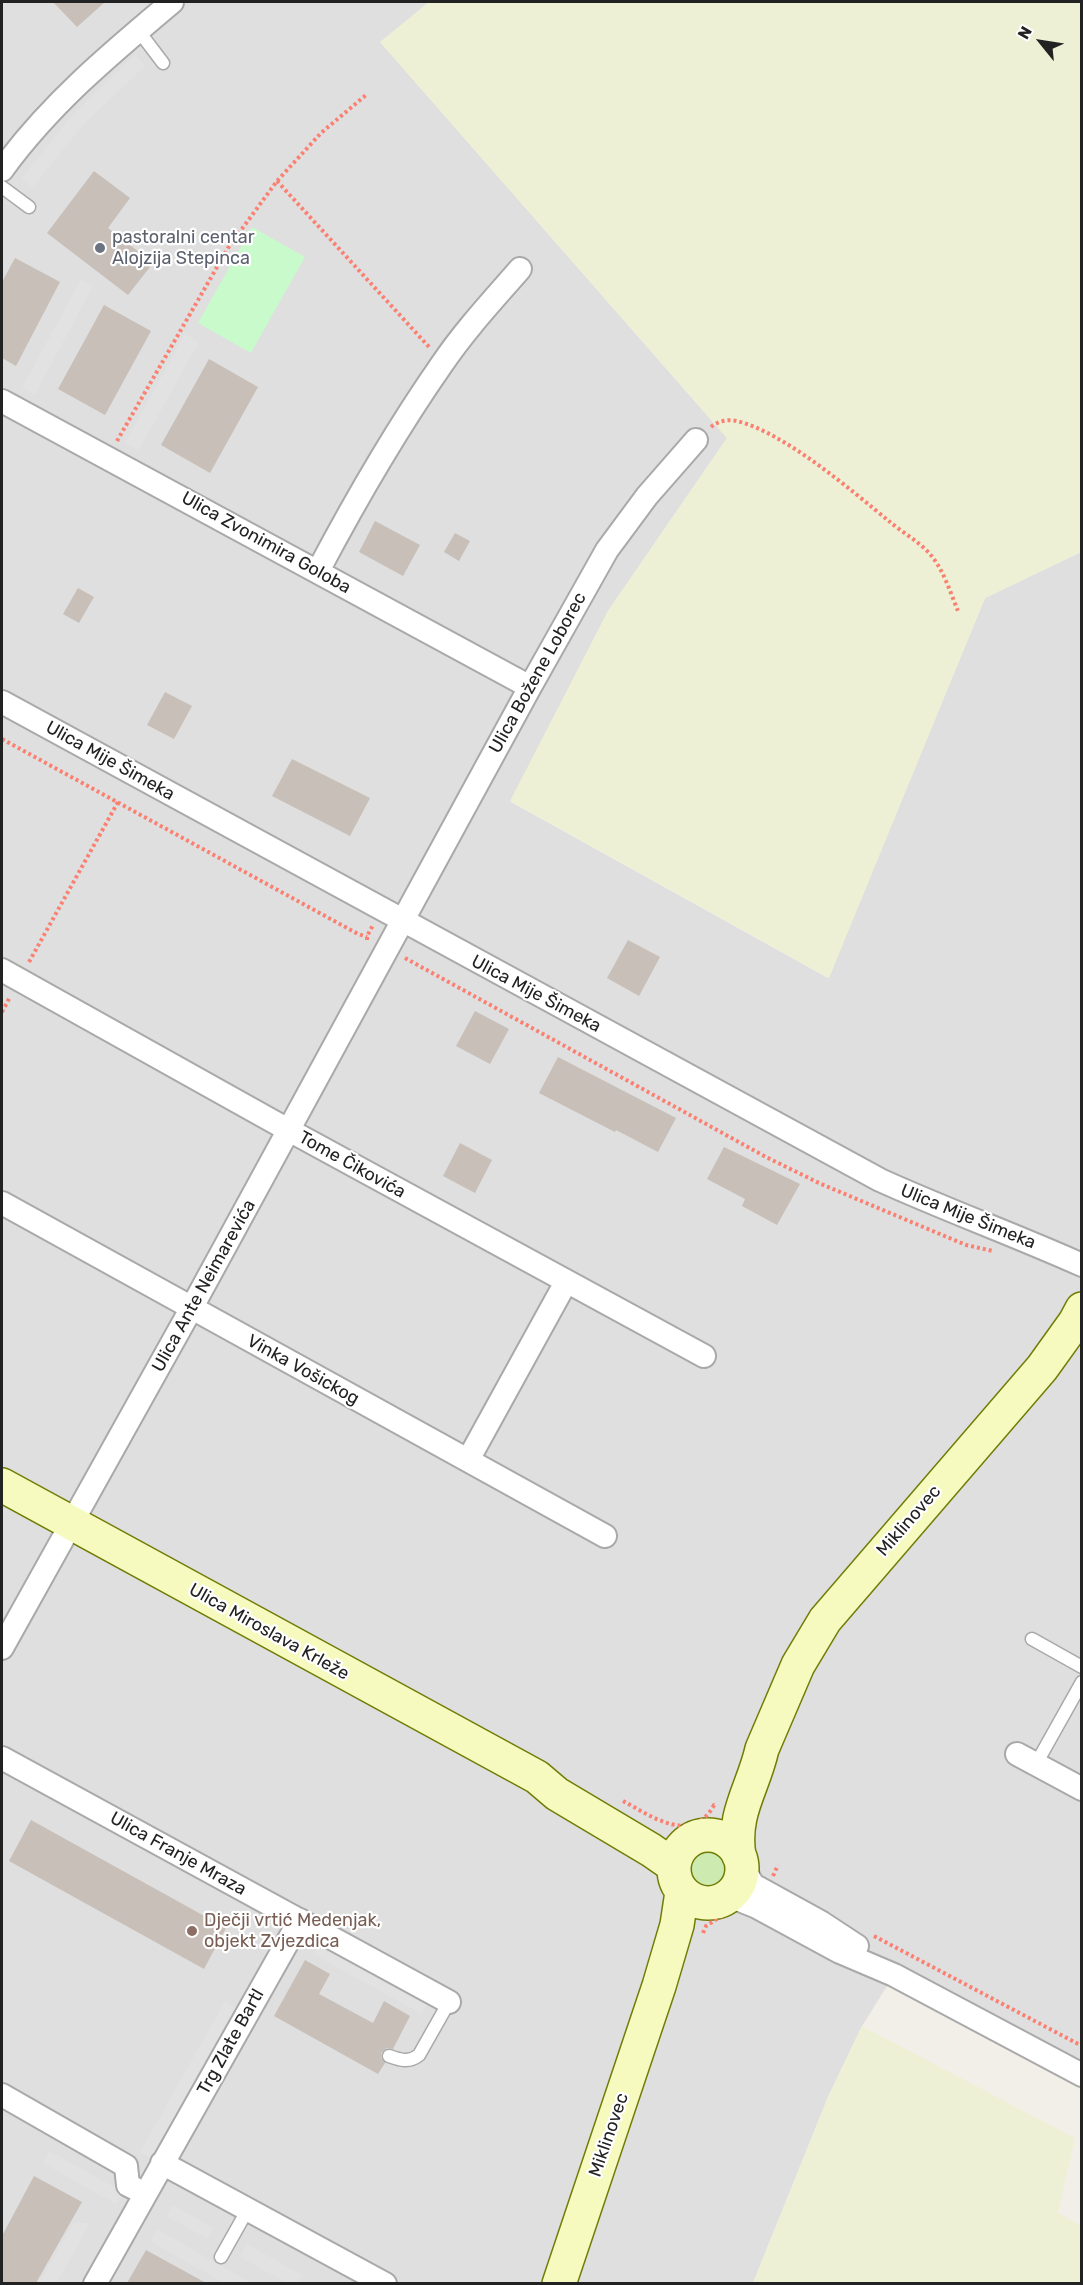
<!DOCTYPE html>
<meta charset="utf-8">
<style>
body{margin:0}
#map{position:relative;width:1083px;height:2285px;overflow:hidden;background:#f2efe9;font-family:Rubik,sans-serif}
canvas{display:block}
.frame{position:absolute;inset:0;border:3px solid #222;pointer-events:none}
.north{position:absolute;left:1011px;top:12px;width:60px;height:60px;-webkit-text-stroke:4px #fff;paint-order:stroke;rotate:300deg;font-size:16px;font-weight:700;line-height:24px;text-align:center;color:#222}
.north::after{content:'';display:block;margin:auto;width:21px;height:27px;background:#222;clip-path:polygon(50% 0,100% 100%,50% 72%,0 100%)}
</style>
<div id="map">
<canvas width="1083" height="2285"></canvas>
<div class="frame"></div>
<div class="north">N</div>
</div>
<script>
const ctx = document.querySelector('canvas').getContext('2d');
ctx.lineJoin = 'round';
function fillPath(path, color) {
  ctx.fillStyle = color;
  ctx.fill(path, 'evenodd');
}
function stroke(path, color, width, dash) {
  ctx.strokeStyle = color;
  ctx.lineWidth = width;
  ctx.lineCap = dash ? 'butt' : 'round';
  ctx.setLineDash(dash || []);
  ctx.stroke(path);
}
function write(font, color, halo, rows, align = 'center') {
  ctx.font = font + ' Rubik,sans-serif';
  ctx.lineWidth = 4.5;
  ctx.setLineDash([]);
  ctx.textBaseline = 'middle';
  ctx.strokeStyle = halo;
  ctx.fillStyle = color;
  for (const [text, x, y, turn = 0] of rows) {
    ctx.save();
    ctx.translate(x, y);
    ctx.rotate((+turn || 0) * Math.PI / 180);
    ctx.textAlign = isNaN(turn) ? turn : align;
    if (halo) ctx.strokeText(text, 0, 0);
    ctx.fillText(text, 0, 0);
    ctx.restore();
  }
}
fillPath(new Path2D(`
 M2,2H429L381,43L727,438L608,611L511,802L828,978L985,598L1081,552V2075L894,1975L862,2026L828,2097L753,2283L2,2284Z`), '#e0dfdf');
fillPath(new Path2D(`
 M429,2H1081V552L985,598L829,978L510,801L608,611L727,438L380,42Z
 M862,2026L1075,2138L1058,2213L1081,2226V2283H753L828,2097Z`), '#eef0d5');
fillPath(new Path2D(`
 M688 1868a19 19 0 1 1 38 0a19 19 0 1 1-38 0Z`), '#cdebb0');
fillPath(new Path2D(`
 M252,227L305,257L251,353L198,323Z`), '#c8facc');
fillPath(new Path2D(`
 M135,55L145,66L86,122L32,188L21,179L74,113Z
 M81,279L93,286L35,395L22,388Z
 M185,334L199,342L139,450L125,443Z
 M321,1940L429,2000L422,2014L313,1954Z
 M225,2001L238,2009L153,2160L140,2152Z
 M49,2151L123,2192L116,2204L43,2163Z
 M172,2205L214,2228L208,2239L166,2216Z
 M73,2223H90L57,2283H39Z
 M157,2229L251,2283H224L150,2241Z
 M247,2244L302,2275L298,2283H287L240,2257Z`), '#e2e2e2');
fillPath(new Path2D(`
 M53,2H105L77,27Z
 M94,171L130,198L108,228L153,263L128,295L47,233Z
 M15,258L60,282L16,366L2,358V282Z
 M104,305L151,331L105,415L58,389Z
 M209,359L258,387L210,473L161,445Z
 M375,521L420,545L403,576L359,552Z
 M455,533L470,541L459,561L444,552Z
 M78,588L94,597L79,623L63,614Z
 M165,692L192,706L174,739L147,725Z
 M292,759L370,798L350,836L272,796Z
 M628,940L660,957L639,996L607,978Z
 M475,1011L509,1029L490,1064L456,1046Z
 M558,1057L676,1118L658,1152L616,1130L615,1132L539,1093Z
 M460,1143L492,1160L475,1193L443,1176Z
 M724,1147L800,1184L777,1225L742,1206L745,1199L707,1179Z
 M31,1820L226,1928L204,1969L9,1861Z
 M305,1960L330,1974L319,1994L373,2023L384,2001L410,2016L393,2049L387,2048L381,2053V2058L385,2063L378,2074L274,2016Z
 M34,2176L82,2202L36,2283H2V2236Z
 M146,2250L206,2283H127Z`), '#c7bfb8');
const lane = new Path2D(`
 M138,30L163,63
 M2,187L29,207
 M1032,1639L1082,1667
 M1036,1764L1082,1682
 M389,2056C400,2060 409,2063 419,2055L449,2002
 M221,2257L248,2209`);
const street = new Path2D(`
 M2,170C49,105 110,54 172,2
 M2,401L530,687
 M318,571C355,501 396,430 442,364C465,330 493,300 520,269
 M2,702L880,1180C946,1210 1015,1235 1082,1265
 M2,970L274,1122L704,1356
 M2,1203L605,1536
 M468,1460L566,1282
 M2,1648L191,1309L530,687L607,550L647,496L696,440
 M1017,1754L1082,1789
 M2,1758L449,2002
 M742,1865L753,1885L822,1923L857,1946
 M730,1896L757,1907L840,1952L894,1975L1082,2075
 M2,2095L126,2166L128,2185L134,2188
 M162,2163L385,2284
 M95,2284L300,1920`);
const secondary = new Path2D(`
 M2,1485L537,1777L557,1794L651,1850L674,1866
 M674 1869a34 34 0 1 1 68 0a34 34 0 1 1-68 0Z
 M739,1856C732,1813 753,1789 762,1749L798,1665L825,1620L1042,1368L1075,1322L1082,1309
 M559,2284L659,1986L677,1925L682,1892`);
stroke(lane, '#a9a9a9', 15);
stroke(street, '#a9a9a9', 26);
stroke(secondary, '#707d05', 36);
stroke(new Path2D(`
 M277,181L430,348
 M711,427C718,421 728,419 737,421C785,433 851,490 890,522C902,532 918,541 929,553C943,568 950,592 958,611
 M117,441L228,248L277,181L321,133L366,95
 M2,739L358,934L367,937
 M367,940V936L373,925
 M405,958L766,1157L821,1184L966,1245L993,1251
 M29,962L118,802
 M2,1012L10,997
 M623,1801C651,1816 692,1846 714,1805L717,1806
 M773,1876L778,1865
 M703,1933L706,1926L723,1915
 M874,1936L1082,2046`), '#fa8072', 4, [3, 3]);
stroke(lane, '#fff', 12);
stroke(street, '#fff', 22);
stroke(secondary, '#f7fabf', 33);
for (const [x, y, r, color] of [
 [100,248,6,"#6b7280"],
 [192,1931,6,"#8d6e63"]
]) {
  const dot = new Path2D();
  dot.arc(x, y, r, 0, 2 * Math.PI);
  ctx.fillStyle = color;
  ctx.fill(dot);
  stroke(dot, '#fff', 2);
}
write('18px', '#5b616d', '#fff', [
 ["pastoralni centar",112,238],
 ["Alojzija Stepinca",112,259]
], 'left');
write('18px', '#222', '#fff', [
 ["Ulica Zvonimira Goloba",266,543,29],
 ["Ulica Božene Loborec",538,673,-61],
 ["Ulica Mije Šimeka",110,761,29],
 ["Ulica Mije Šimeka",536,994,28],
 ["Tome Čikovića",352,1165,29],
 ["Ulica Mije Šimeka",968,1217,22],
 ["Ulica Ante Neimarevića",204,1286,-61],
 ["Vinka Vošickog",303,1370,29],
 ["Miklinovec",909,1521,-49],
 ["Ulica Miroslava Krleže",269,1632,29],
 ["Ulica Franje Mraza",178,1854,29],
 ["Trg Zlate Bartl",231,2042,-61],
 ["Miklinovec",609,2135,-71]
]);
write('18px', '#785e54', '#fff', [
 ["Dječji vrtić Medenjak,",204,1921],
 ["objekt Zvjezdica",204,1942]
], 'left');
</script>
